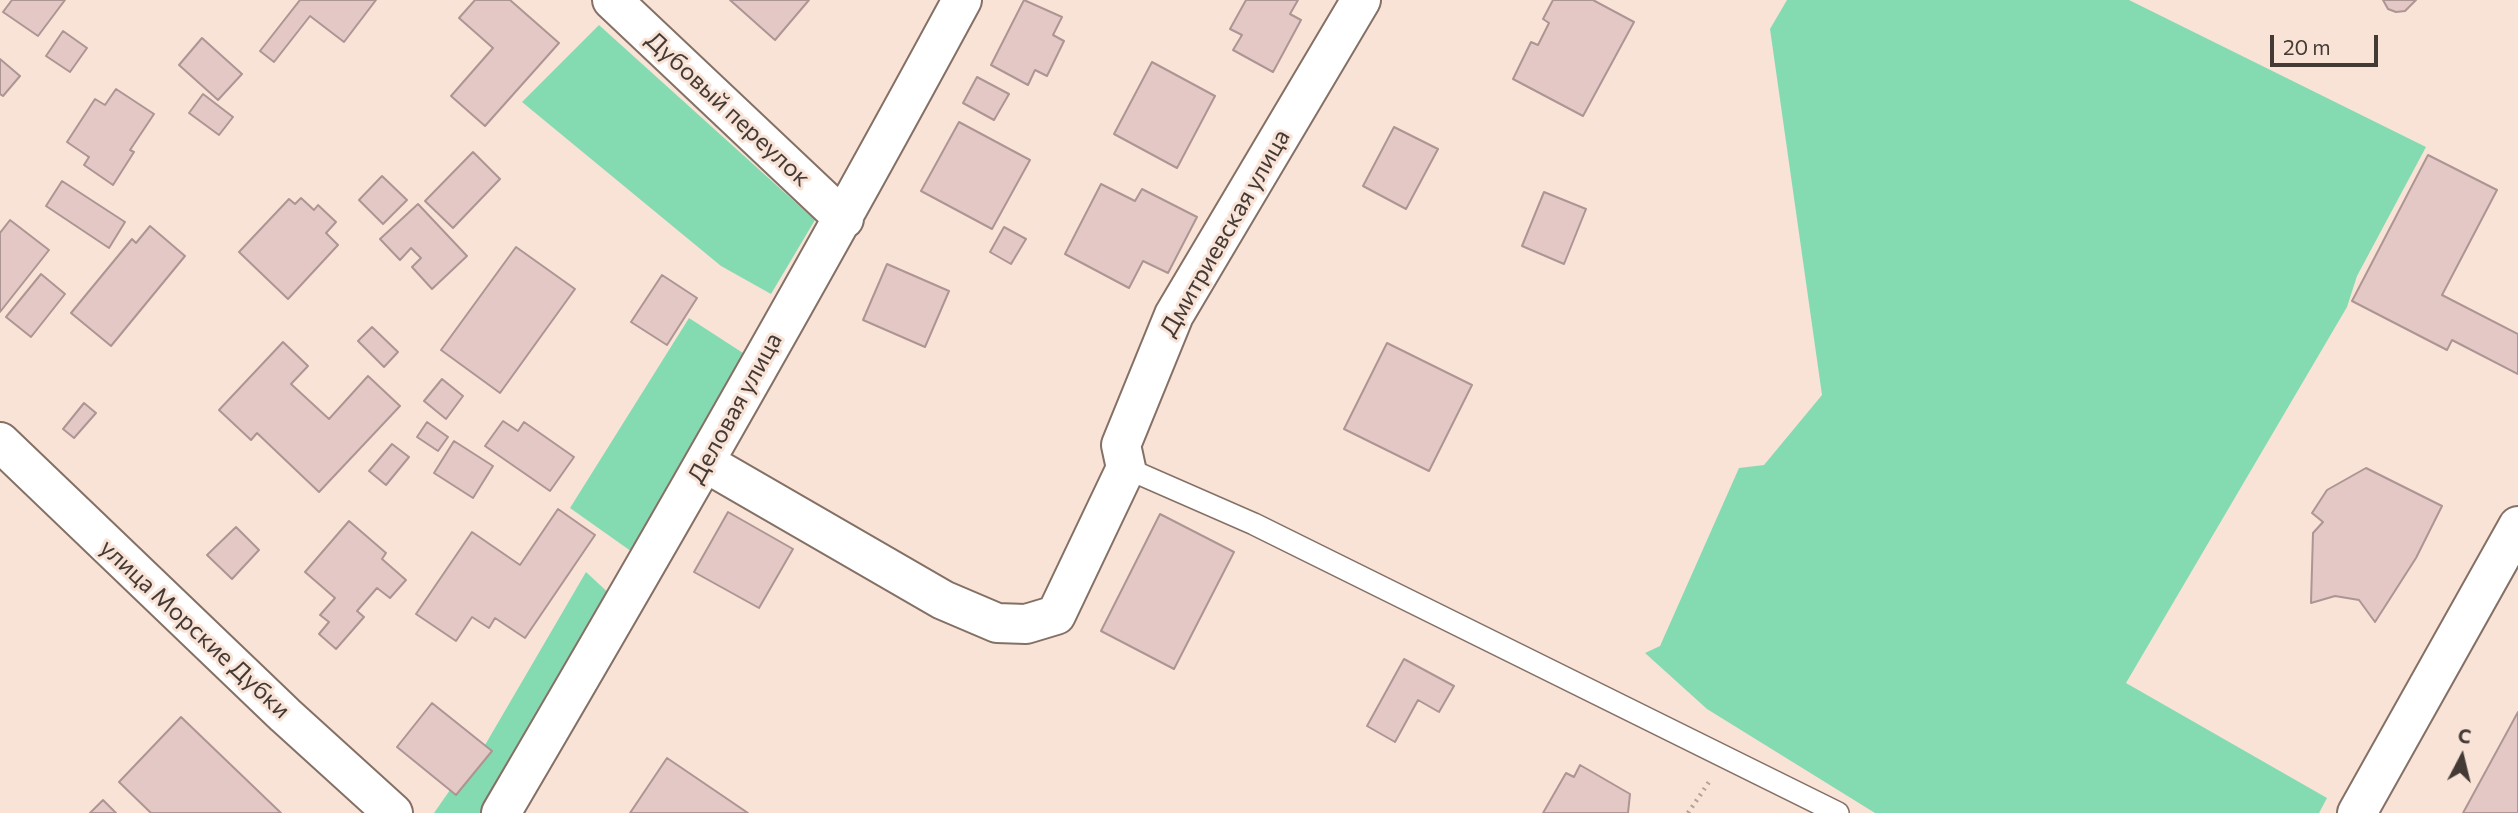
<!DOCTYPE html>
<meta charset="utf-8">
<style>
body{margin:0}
#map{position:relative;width:2518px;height:813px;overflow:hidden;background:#f9e3d7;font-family:Commissioner,sans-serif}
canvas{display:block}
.north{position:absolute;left:2427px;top:722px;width:70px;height:70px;-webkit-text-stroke:5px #f9e3d7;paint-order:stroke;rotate:7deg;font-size:19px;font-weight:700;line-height:28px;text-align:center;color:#433a35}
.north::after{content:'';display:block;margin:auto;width:24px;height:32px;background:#433a35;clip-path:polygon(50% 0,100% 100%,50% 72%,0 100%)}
.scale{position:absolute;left:2270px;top:35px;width:108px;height:32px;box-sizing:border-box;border:4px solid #433a35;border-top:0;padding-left:9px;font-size:21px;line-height:24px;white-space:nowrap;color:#433a35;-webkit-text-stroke:5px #f9e3d7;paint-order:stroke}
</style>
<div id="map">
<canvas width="2518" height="813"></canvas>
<div class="north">С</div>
<div class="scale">20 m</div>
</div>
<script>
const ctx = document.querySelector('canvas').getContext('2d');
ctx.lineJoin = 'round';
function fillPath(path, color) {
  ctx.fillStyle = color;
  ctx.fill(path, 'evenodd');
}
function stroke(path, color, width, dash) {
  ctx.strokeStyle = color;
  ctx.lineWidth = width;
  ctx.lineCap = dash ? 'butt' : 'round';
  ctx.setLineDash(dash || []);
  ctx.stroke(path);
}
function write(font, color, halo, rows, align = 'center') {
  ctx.font = font + ' Commissioner,sans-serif';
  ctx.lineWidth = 6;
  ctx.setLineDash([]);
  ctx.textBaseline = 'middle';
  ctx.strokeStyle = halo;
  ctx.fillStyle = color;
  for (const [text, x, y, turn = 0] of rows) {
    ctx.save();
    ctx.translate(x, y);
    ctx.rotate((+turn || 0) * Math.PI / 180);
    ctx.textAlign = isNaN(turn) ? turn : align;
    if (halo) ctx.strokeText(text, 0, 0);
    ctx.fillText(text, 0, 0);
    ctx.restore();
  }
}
fillPath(new Path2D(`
 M1787,0H2129L2426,147L2357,276L2347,307L2126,683L2327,798L2319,813H1875L1707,709L1645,653L1660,646L1739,468L1764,465L1822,395L1770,29Z
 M599,25L815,220L771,294L721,266L522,102Z
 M689,318L743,353L635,554L570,508Z
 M586,572L613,597L488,813H434L450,790L457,794L491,751L485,745Z`), '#84dbb1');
const building = new Path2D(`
 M12,0H65L38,36L3,12Z
 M300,0H376L344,42L310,16L274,62L260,51Z
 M475,0H510L559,43L485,126L451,96L493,48L459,18Z
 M730,0H809L775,40Z
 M1024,0L1062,17L1053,35L1064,41L1047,76L1035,70L1028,85L991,65Z
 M1246,0H1298L1290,14L1301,20L1273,72L1233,50L1242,35L1230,29Z
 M1553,0H1593L1634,22L1583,116L1513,79L1531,42L1538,45L1549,23L1543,19Z
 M2416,0L2405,11L2396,12L2388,9L2383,0Z
 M63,31L87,48L70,72L46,56Z
 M202,38L242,74L218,100L179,65Z
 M0,59L20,76L3,96L0,94Z
 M1152,62L1215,96L1177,168L1114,134Z
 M977,77L1009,94L994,120L963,103Z
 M116,89L154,114L130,150L134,152L113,185L84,165L89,157L67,142L95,99L105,105Z
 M203,94L233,117L219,135L189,113Z
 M959,122L1030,160L992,229L921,191Z
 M1394,127L1438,149L1406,209L1363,186Z
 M473,152L500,179L453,228L425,201Z
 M2428,155L2497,190L2442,295L2518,334V374L2452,340L2447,350L2352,301Z
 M382,176L407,200L383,224L359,200Z
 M62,181L125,222L109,248L46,206Z
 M1101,184L1135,201L1142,189L1197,217L1168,273L1143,261L1129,288L1065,254Z
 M1544,192L1586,209L1564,264L1522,246Z
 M301,198L314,210L318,205L336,222L326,233L338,245L288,299L239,252L289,199L295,204Z
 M418,204L467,256L432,289L412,267L421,258L411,248L400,260L380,239Z
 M10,220L49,250L0,312V233Z
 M150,226L185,256L111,346L71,313L132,239L136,243Z
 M1004,227L1026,239L1011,264L990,252Z
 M516,247L575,289L500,393L441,350Z
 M887,264L949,291L925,347L863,320Z
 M41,274L65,294L31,337L6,317Z
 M662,275L697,298L667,345L631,322Z
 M372,327L398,352L384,367L358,341Z
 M283,342L308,366L291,384L329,419L368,376L400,406L319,492L257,433L251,440L219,410Z
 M1387,343L1472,385L1429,471L1344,429Z
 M442,379L463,396L446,419L424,401Z
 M84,403L96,413L74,438L63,429Z
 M503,421L518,431L524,422L574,457L550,491L485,446Z
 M427,422L448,437L438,451L417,437Z
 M454,441L493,466L473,498L434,473Z
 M392,444L409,457L386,485L369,471Z
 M2366,468L2442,506L2416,558L2375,622L2359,600L2335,596L2311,603L2313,533L2323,522L2312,513L2327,490Z
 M558,509L595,535L525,638L495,618L489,628L472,617L456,641L416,614L472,532L520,565Z
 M728,512L793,549L759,608L694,572Z
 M1160,514L1234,552L1174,669L1101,631Z
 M349,521L386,553L382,559L406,580L390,598L377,588L357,611L364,617L336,649L319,634L329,622L320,615L335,598L305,572Z
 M236,527L259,550L232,579L207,555Z
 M1404,659L1454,686L1439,712L1418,700L1395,742L1367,726Z
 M432,703L492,751L456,795L397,747Z
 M2518,712V813H2463Z
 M181,717L281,813H151L119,782Z
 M667,758L748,813H630Z
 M1580,765L1630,794L1628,813H1543L1566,773L1574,777Z
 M103,800L116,813H90Z`);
fillPath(building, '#e3c8c6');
stroke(building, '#ad9593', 2);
const lane = new Path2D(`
 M1126,468L1254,524L1838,813`);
const street = new Path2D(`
 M612,0L844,219
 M0,442L285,715L393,813
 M706,463L943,600L997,623L1026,624L1056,615L1126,468L1121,445L1174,315L1361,0
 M501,813C659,544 814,274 962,0
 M2357,813L2518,526`);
stroke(lane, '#847065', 24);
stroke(street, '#847065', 42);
stroke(new Path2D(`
 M1688,813L1709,782`), '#b4a39a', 4.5, [2, 5]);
stroke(lane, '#fff', 21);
stroke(street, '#fff', 38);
write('24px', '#433a35', '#f9e3d7', [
 ["Дубовый переулок",728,109,43],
 ["Дмитриевская улица",1225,233,-60],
 ["Деловая улица",735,408,-61],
 ["улица Морские Дубки",195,629,43]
]);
</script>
